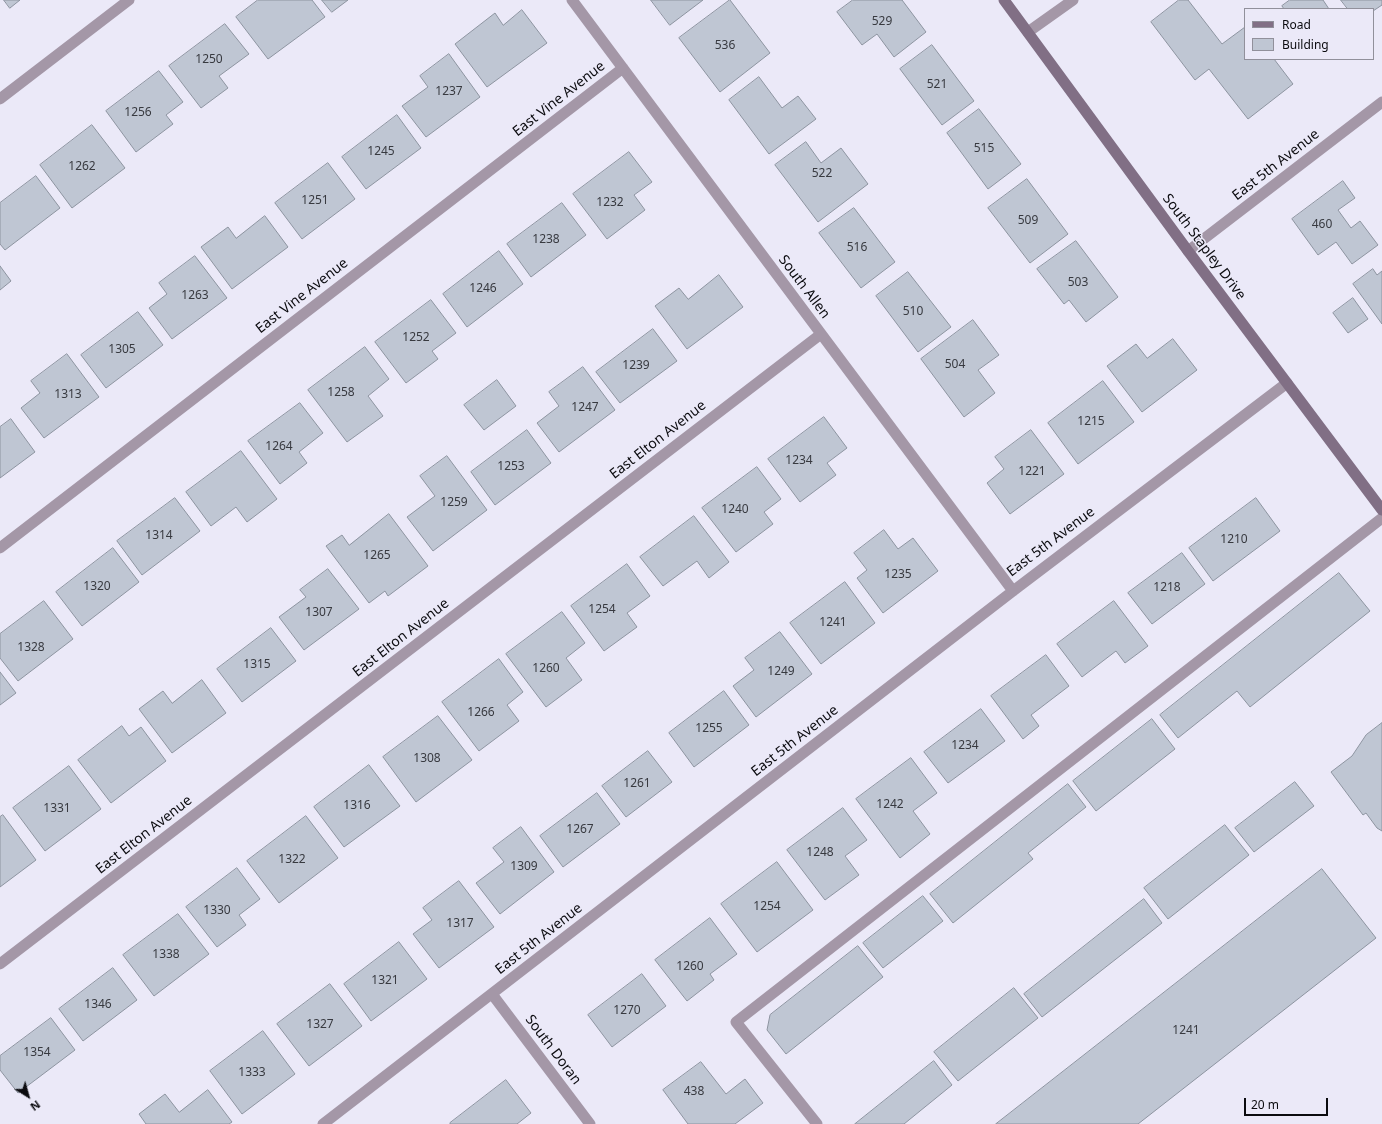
<!DOCTYPE html>
<style>
body{margin:0}
#map{position:relative;width:1382px;height:1124px;overflow:hidden;background:#ebe9f8;font-family:"Noto Sans",sans-serif}
canvas{display:block}
.legend{position:absolute;left:1244px;top:8px;width:130px;height:52px;box-sizing:border-box;background:#ebe9f8;border:1px solid #91909b;margin:0;padding:5px 7px;list-style:none;font-size:12px;color:#0b0b0f}
.legend li{display:flex;align-items:center;gap:8px;height:20px}
.legend b{width:20px;border:1px solid #91909b}
.north{position:absolute;left:8px;top:1076px;width:40px;height:40px;-webkit-text-stroke:3px #ebe9f8;paint-order:stroke;rotate:143deg;font-size:11px;font-weight:700;line-height:16px;text-align:center;color:#0b0b0f}
.north::after{content:'';display:block;margin:auto;width:14px;height:18px;background:#0b0b0f;clip-path:polygon(50% 0,100% 100%,50% 72%,0 100%)}
.scale{position:absolute;left:1244px;top:1098px;width:84px;height:18px;box-sizing:border-box;border:2px solid #0b0b0f;border-top:0;padding-left:5px;font-size:12px;line-height:14px;white-space:nowrap;color:#0b0b0f;-webkit-text-stroke:3px #ebe9f8;paint-order:stroke}
</style>
<div id="map">
<canvas width="1382" height="1124"></canvas>
<ul class="legend">
<li><b style="height:5px;background:#816f85"></b>Road</li>
<li><b style="height:11px;background:#bfc6d3"></b>Building</li>
</ul>
<div class="north">N</div>
<div class="scale">20 m</div>
</div>
<script>
const ctx = document.querySelector('canvas').getContext('2d');
ctx.lineJoin = 'round';
function fillPath(path, color) {
  ctx.fillStyle = color;
  ctx.fill(path, 'evenodd');
}
function stroke(path, color, width, dash) {
  ctx.strokeStyle = color;
  ctx.lineWidth = width;
  ctx.lineCap = dash ? 'butt' : 'round';
  ctx.setLineDash(dash || []);
  ctx.stroke(path);
}
function write(font, color, halo, rows, align = 'center') {
  ctx.font = font + ' "Noto Sans",sans-serif';
  ctx.lineWidth = 3;
  ctx.setLineDash([]);
  ctx.textBaseline = 'middle';
  ctx.strokeStyle = halo;
  ctx.fillStyle = color;
  for (const [text, x, y, turn = 0] of rows) {
    ctx.save();
    ctx.translate(x, y);
    ctx.rotate((+turn || 0) * Math.PI / 180);
    ctx.textAlign = isNaN(turn) ? turn : align;
    if (halo) ctx.strokeText(text, 0, 0);
    ctx.fillText(text, 0, 0);
    ctx.restore();
  }
}
const building = new Path2D(`
 M4,0H20L10,8Z
 M258,0H312L325,17L268,59L236,17Z
 M322,0H348L332,12Z
 M651,0H703L670,25Z
 M730,0L770,53L720,92L679,38Z
 M853,0H902L926,32L894,57L877,34L862,45L837,12Z
 M1179,0H1188L1222,44L1245,27V59H1274L1293,84L1248,119L1209,69L1195,80L1151,22Z
 M1290,0H1323L1329,9H1284L1282,6Z
 M1341,0H1382V5L1373,11V9H1348Z
 M522,10L547,43L487,87L455,44L495,13L503,25Z
 M225,24L249,54L219,76L228,88L201,108L169,66Z
 M932,45L974,101L942,125L900,69Z
 M449,54L480,97L426,137L402,106L428,87L420,76Z
 M159,71L183,102L166,115L173,124L136,152L106,111Z
 M759,77L782,108L798,96L816,119L769,154L729,100Z
 M979,109L1021,164L988,189L947,133Z
 M397,115L421,148L366,189L342,157Z
 M92,125L125,168L72,208L40,165Z
 M806,142L821,163L841,148L868,184L818,222L775,165Z
 M629,152L652,182L634,195L645,210L607,239L573,194Z
 M328,163L355,199L302,239L275,203Z
 M36,176L60,208L5,250L0,244V203Z
 M1027,179L1068,234L1030,263L988,208Z
 M1343,181L1355,198L1338,210L1351,228L1360,221L1378,245L1352,264L1336,242L1318,255L1292,219Z
 M562,203L586,235L531,277L507,244Z
 M854,208L895,262L861,288L819,233Z
 M265,216L288,247L232,289L201,247L228,227L236,238Z
 M1076,241L1118,297L1086,322L1069,300L1064,304L1037,269Z
 M499,251L523,284L467,327L443,294Z
 M195,256L227,298L172,339L149,308L167,294L159,283Z
 M0,266L11,281L0,290Z
 M1373,269L1377,275L1382,271V324L1353,284Z
 M908,272L951,327L918,352L876,296Z
 M719,275L743,307L687,349L655,306L679,288L688,299Z
 M1353,298L1368,319L1348,333L1333,313Z
 M431,300L456,333L432,351L438,359L406,383L375,342Z
 M138,312L163,345L106,388L81,355Z
 M973,320L999,355L978,370L995,393L964,417L921,359Z
 M653,329L677,361L620,403L596,372Z
 M1173,339L1197,370L1142,412L1107,366L1136,344L1147,358Z
 M365,347L389,379L368,396L383,416L347,442L308,390Z
 M67,354L99,397L44,438L21,408L40,393L31,381Z
 M583,367L615,410L559,452L537,423L559,406L549,392Z
 M497,380L516,406L484,430L464,405Z
 M1103,381L1134,422L1078,464L1048,423Z
 M300,403L323,433L299,452L307,463L280,484L248,441Z
 M824,417L847,448L827,463L836,475L800,502L768,459Z
 M11,419L35,452L0,478V427Z
 M527,430L551,463L495,505L471,472Z
 M1031,430L1064,474L1010,514L987,483L1004,469L995,457Z
 M241,451L277,499L247,522L236,507L211,526L186,492Z
 M447,456L487,510L433,551L407,517L435,496L420,476Z
 M757,467L781,499L764,512L773,524L736,552L702,508Z
 M175,498L200,531L142,575L117,541Z
 M1256,498L1280,531L1213,581L1189,548Z
 M389,514L428,566L388,596L385,591L369,603L326,546L342,535L349,545Z
 M694,516L729,562L709,578L697,561L663,586L640,557Z
 M884,530L898,549L913,538L938,571L883,613L857,578L867,570L854,553Z
 M113,548L139,582L82,626L56,592Z
 M1182,553L1205,584L1152,624L1128,593Z
 M627,564L650,596L627,613L637,627L604,651L571,606Z
 M328,569L359,609L304,650L279,617L306,597L300,590Z
 M1339,573L1370,611L1250,707L1237,691L1178,738L1160,715Z
 M845,582L875,623L821,664L790,623Z
 M44,601L73,639L18,681L0,658V634Z
 M1114,601L1148,646L1125,663L1116,651L1082,677L1057,644Z
 M562,612L585,643L566,658L582,680L546,707L506,654Z
 M271,628L296,661L242,702L217,669Z
 M780,632L812,674L756,717L733,686L754,670L745,658Z
 M1046,655L1069,686L1031,715L1039,726L1023,739L991,696Z
 M499,659L523,692L507,705L519,721L479,751L442,702Z
 M0,672L16,693L0,705Z
 M202,680L226,713L172,753L139,709L163,691L172,703Z
 M724,691L749,725L694,767L669,733Z
 M981,709L1005,741L948,783L924,752Z
 M438,716L472,760L416,802L383,757Z
 M1152,719L1175,749L1096,811L1073,781Z
 M1382,723V831L1377,828L1366,813L1363,815L1331,772L1352,756L1366,735Z
 M122,726L129,736L141,727L166,761L111,803L78,760Z
 M648,751L672,782L626,817L602,786Z
 M911,758L937,793L913,811L930,834L900,858L856,799Z
 M369,765L400,806L344,847L314,807Z
 M69,766L101,809L45,851L13,808Z
 M1295,782L1314,806L1254,852L1235,828Z
 M1068,784L1086,807L1028,853L1033,859L953,923L930,894Z
 M597,793L620,824L563,867L540,836Z
 M843,808L867,840L845,856L859,875L825,900L787,850Z
 M3,815L36,860L0,887V817Z
 M306,816L338,858L279,903L247,861Z
 M1225,825L1249,855L1168,919L1144,888Z
 M521,827L554,872L500,914L476,883L504,862L493,848Z
 M777,862L813,910L757,952L721,904Z
 M237,868L260,899L239,915L246,925L217,947L186,907Z
 M1322,869L1376,938L1138,1124H996Z
 M459,881L494,927L439,968L413,934L432,920L423,908Z
 M923,896L943,921L883,968L863,943Z
 M1144,899L1162,923L1042,1017L1024,994Z
 M178,914L209,954L154,996L123,955Z
 M710,918L737,954L710,974L714,980L687,1001L655,960Z
 M399,942L427,979L371,1021L344,984Z
 M858,946L883,977L786,1054L767,1030L770,1015Z
 M113,968L137,1000L83,1041L59,1009Z
 M642,974L666,1006L612,1047L588,1015Z
 M330,984L362,1026L309,1066L277,1024Z
 M1014,988L1038,1018L958,1081L934,1052Z
 M51,1018L75,1050L18,1093L0,1070V1056Z
 M263,1031L295,1074L242,1114L210,1071Z
 M934,1061L952,1085L904,1124H855Z
 M701,1062L726,1094L745,1079L763,1103L735,1124H688L663,1090Z
 M506,1080L531,1113L517,1124H450V1123Z
 M208,1090L232,1122L229,1124H146L139,1114L165,1094L179,1112Z`);
fillPath(building, '#bfc6d3');
stroke(building, '#8d94a0', 1);
stroke(new Path2D(`
 M1028,32L1073,0
 M817,1124L736,1022L1382,518`), '#a497a7', 11);
stroke(new Path2D(`
 M572,0L1013,591
 M0,99L129,0
 M1188,251L1382,102
 M0,548L623,68
 M0,964L821,334
 M492,994L590,1124
 M323,1124L1013,591L1287,383`), '#a497a7', 11);
stroke(new Path2D(`
 M1004,0L1188,251L1382,510`), '#816f85', 11);
write('12px', '#383a40', null, [
 ["529",882,22],
 ["536",725,46],
 ["1250",209,60],
 ["521",937,85],
 ["1237",449,92],
 ["1256",138,113],
 ["515",984,149],
 ["1245",381,152],
 ["1262",82,167],
 ["522",822,174],
 ["1251",315,201],
 ["1232",610,203],
 ["509",1028,221],
 ["460",1322,225],
 ["1238",546,240],
 ["516",857,248],
 ["503",1078,283],
 ["1246",483,289],
 ["1263",195,296],
 ["510",913,312],
 ["1252",416,338],
 ["1305",122,350],
 ["504",955,365],
 ["1239",636,366],
 ["1258",341,393],
 ["1313",68,395],
 ["1247",585,408],
 ["1215",1091,422],
 ["1264",279,447],
 ["1234",799,461],
 ["1253",511,467],
 ["1221",1032,472],
 ["1259",454,503],
 ["1240",735,510],
 ["1314",159,536],
 ["1210",1234,540],
 ["1265",377,556],
 ["1235",898,575],
 ["1320",97,587],
 ["1218",1167,588],
 ["1254",602,610],
 ["1307",319,613],
 ["1241",833,623],
 ["1328",31,648],
 ["1315",257,665],
 ["1260",546,669],
 ["1249",781,672],
 ["1266",481,713],
 ["1255",709,729],
 ["1234",965,746],
 ["1308",427,759],
 ["1261",637,784],
 ["1242",890,805],
 ["1316",357,806],
 ["1331",57,809],
 ["1267",580,830],
 ["1248",820,853],
 ["1322",292,860],
 ["1309",524,867],
 ["1254",767,907],
 ["1330",217,911],
 ["1317",460,924],
 ["1338",166,955],
 ["1260",690,967],
 ["1321",385,981],
 ["1346",98,1005],
 ["1270",627,1011],
 ["1327",320,1025],
 ["1241",1186,1031],
 ["1354",37,1053],
 ["1333",252,1073],
 ["438",694,1092]
]);
write('14px', '#0b0b0f', '#ebe9f8', [
 ["East Vine Avenue",559,99,-38],
 ["East 5th Avenue",1276,165,-38],
 ["South Stapley Drive",1204,247,53],
 ["South Allen",804,287,53],
 ["East Vine Avenue",302,296,-38],
 ["East Elton Avenue",658,440,-38],
 ["East 5th Avenue",1051,542,-37],
 ["East Elton Avenue",401,638,-38],
 ["East 5th Avenue",795,741,-38],
 ["East Elton Avenue",144,835,-38],
 ["East 5th Avenue",539,939,-38],
 ["South Doran",553,1050,53]
]);
</script>
